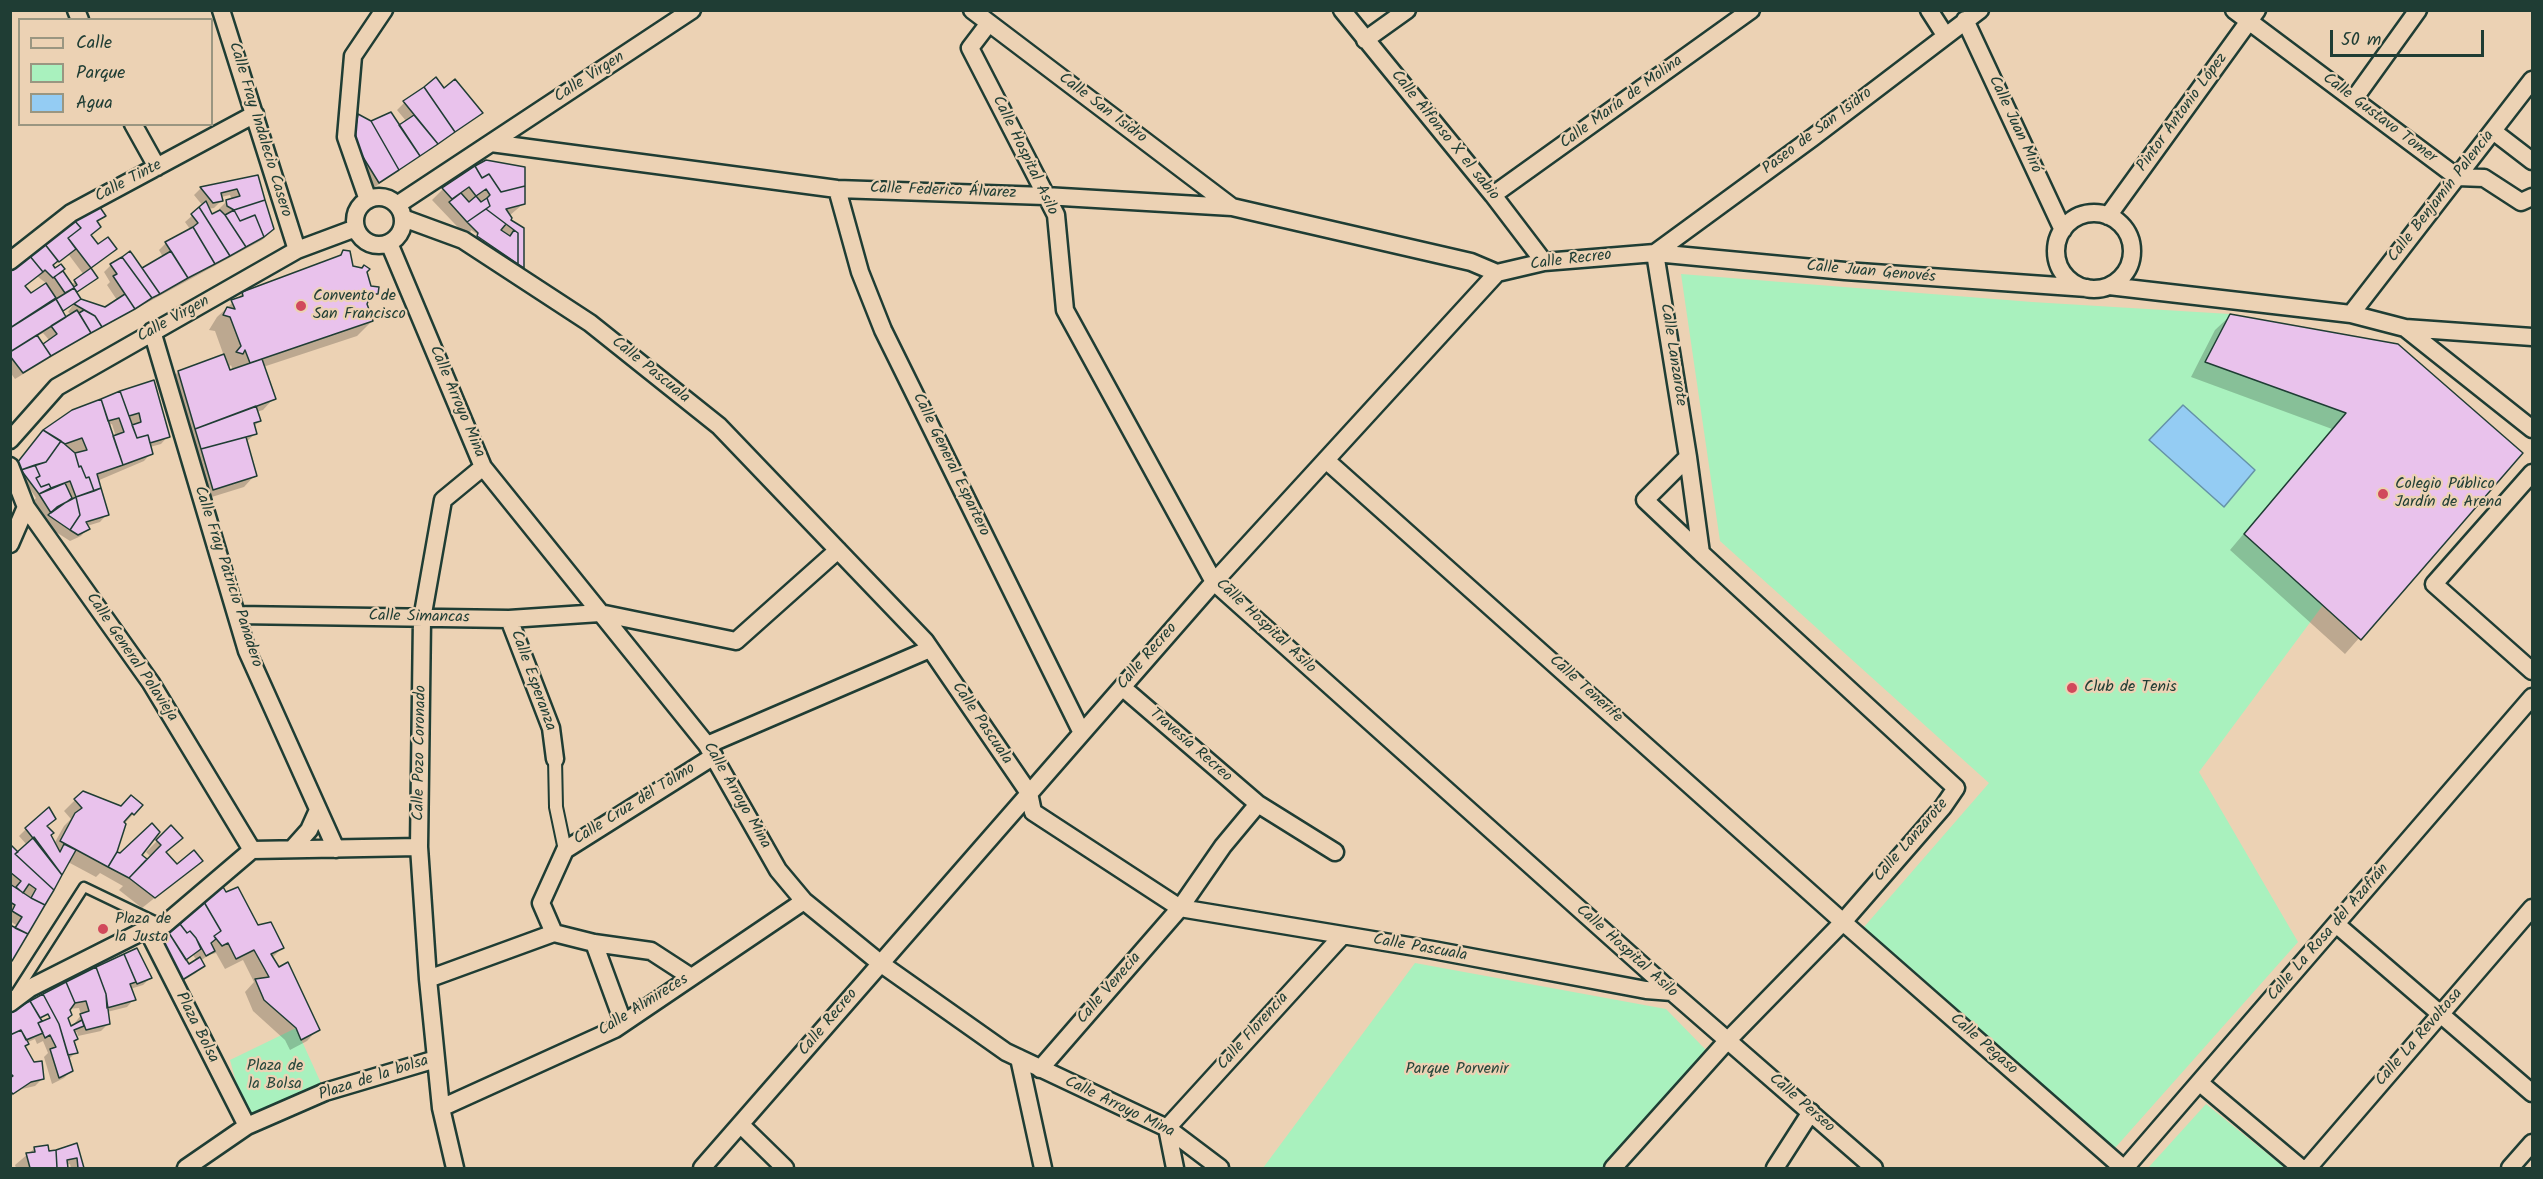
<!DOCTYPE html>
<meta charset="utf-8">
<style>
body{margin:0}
#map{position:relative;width:2543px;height:1179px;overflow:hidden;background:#ecd2b4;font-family:Kalam,sans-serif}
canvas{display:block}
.frame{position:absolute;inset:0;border:12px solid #1f3d34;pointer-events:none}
.legend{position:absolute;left:18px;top:18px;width:195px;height:108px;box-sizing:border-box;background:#ecd2b4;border:2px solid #9a9681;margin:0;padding:8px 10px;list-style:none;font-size:18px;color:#1f3d34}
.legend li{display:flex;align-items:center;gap:12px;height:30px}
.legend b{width:30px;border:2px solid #9a9681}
.scale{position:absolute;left:2330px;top:30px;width:154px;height:27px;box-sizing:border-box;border:3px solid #1f3d34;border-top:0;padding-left:8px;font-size:18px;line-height:21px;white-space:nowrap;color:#1f3d34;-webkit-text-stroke:4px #ecd2b4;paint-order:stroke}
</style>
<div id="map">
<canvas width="2543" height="1179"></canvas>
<div class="frame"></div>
<ul class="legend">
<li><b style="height:8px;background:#ecd2b4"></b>Calle</li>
<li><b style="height:16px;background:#a9f1be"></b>Parque</li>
<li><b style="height:16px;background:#94ccf3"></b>Agua</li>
</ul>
<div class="scale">50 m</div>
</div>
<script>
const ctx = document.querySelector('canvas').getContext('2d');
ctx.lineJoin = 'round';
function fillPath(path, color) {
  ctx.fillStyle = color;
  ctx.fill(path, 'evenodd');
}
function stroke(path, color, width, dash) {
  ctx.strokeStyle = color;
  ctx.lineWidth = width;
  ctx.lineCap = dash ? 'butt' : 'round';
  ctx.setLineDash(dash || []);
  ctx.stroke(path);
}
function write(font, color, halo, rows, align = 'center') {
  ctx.font = font + ' Kalam,sans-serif';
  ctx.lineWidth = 4.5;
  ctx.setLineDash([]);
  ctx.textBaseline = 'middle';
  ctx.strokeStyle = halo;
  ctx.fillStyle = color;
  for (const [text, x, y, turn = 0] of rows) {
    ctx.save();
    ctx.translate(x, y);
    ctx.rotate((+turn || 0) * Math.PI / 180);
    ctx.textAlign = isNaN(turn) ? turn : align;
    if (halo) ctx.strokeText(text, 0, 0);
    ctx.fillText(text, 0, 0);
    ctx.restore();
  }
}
fillPath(new Path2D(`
 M1681,274L2032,302L2230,314L2205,362L2346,413L2323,605L2199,772L2298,942L2115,1148L1864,927L1989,783L1720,541Z
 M1415,963L1666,1009L1706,1050L1612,1168H1263Z
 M296,1028L325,1092L248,1126L230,1060Z
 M2206,1104L2285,1168H2148Z`), '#a9f1be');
const water = new Path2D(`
 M2183,405L2255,470L2224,507L2149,440Z`);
fillPath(water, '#94ccf3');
stroke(water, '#6593a7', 1.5);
fillPath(new Path2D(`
 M444,90L481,113L372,189L351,157V123L358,116L371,122L399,127L407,122L397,110L404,103Z
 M475,168L523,204L509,216L508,220L522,228V267L512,278L471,241L432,200L443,189ZM471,230L507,255V258L470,233Z
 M257,177L270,232L262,240L86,336L15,379L10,372V272L97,205L104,215L96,223L90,236L98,246L115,249L90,269L96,278L76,294L80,300L105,308L117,300L107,285L110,282L104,272L111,265L141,270L163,257L159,250L166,243L190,229L185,222L203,206L194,195L201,188ZM230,195L232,200L227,201L219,209L220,211L211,217L208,209L214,208L222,200L221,197ZM69,255L84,275L71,285L61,271L52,266ZM37,276L47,284L31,295L24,287ZM76,301L68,312L73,315L66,319L61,311ZM43,333L50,341L42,346L36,337Z
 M343,251L351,267L365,272L370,288L377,293L366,304L372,321L357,336L263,367L274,398L263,410L256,412L260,421L253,427L255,434L246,442L255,475L244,487L202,500L167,383L178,372L224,356L215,331L209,330L217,317L243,293L336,259ZM231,365L233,371L229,372L228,368Z
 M2231,315L2521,454L2345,654L2230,550L2332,429L2191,377L2215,330Z
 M153,382L168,436L161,444L150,447L151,453L144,461L97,481L107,514L100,522L87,526L88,528L81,536L70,541L42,523L32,502L36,498L20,474L10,471L44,431ZM112,424L116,437L112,438L108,425Z
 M75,800L121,808L141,806L124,824L112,858L140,856L147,861L151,857L146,852L171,827L181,838L165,853L177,866L201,861L142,908L119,890L123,886L100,873L96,877L68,862L10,961V927L14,928L16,925L10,921V846L17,855L27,845L19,836L26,829L46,827L54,844L64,826L71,819L64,811Z
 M222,888L258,927L282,948L272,958L318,1029L307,1041L290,1050L285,1040L253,1011L245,992L254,982L243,960L225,969L216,953L209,955L200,961L203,965L196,973L171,988L151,952ZM193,955L197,961L188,966L185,961Z
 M136,950L150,978L143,985L130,989L134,999L127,1007L107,1012L109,1023L101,1031L78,1036L77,1032L74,1034L72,1042L76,1052L69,1059L71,1071L64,1078L52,1084L44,1057L48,1053L43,1041L37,1044L35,1039L26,1043L24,1047L42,1079L35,1086L22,1089L10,1097V1013ZM79,1008L81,1015L71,1028L66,1019L67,1009ZM48,1012L53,1019L42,1023L38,1017Z
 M76,1145L82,1168H71L70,1164L66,1165V1168H16L15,1165L35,1148L47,1152Z`), '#0003');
const building = new Path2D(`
 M436,77L444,88L455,79L483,113L455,132L424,87Z
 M424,87L455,132L438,144L403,101Z
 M391,112L420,156L399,170L371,121Z
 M358,114L371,121L399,170L379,183L358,149L355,131Z
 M414,115L438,144L420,156L399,125Z
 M486,160L525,167V186L501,192L489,174L482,178L475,166Z
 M475,166L482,178L489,174L501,192L525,186V204L506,209L512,218L511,220L524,228V268L518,264V233L486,209L490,206L487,198L490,195L486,189L476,196L469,187L452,199L442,188Z
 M258,175L265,200L234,210L227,206L226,200L240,196L237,189L221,193L223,201L213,203L200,187Z
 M461,193L469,202L476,196L481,202L487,198L490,206L467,222L449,202Z
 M265,200L274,229L264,237L255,215L240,221L234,210Z
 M206,201L212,214L220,210L225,215L246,247L230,256L199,207Z
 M97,203L106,216L97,221L101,227L91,235L98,244L108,237L117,249L91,268L68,238L81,228L74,220Z
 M199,207L230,256L215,264L193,227L198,223L191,214Z
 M486,209L506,224L501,230L510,236L514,230L518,233V264L477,236L478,233L467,222Z
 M234,210L240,221L255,215L264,237L246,247L225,215Z
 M74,220L81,228L68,238L76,249L59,262L44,243Z
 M193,227L215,264L188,278L165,242Z
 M44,243L58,261L53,265L55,268L61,264L65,269L53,278L45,270L43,272L29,255Z
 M343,250L350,251L353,266L362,268L364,265L370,269L367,272L371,286L379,287L378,294H371L367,304L373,321L250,363L245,350L243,354L236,352L241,346L230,317L223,315L227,307L235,309L231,300L243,296L242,292L341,255Z
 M130,251L133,255L160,294L152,298L122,257Z
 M171,251L188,278L160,294L142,268Z
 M29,255L43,272L25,286L31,293L46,283L56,298L10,328V270Z
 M122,257L152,298L135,309L113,276L117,274L110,264Z
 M91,268L98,278L77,292L74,288L65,293L54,277L63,271L74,287L77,285L74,280Z
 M74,288L81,299L63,311L56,299Z
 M125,294L135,309L102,327L95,316L74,304L81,299L105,307Z
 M56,299L66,317L10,352V328Z
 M77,310L91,333L51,356L43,344L57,334L51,326Z
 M84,310L95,316L102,327L91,333L79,313Z
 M2230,314L2398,344L2523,453L2361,640L2244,534L2346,413L2205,362Z
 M37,335L51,356L23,373L10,356V352Z
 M224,354L230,370L262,359L276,399L195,429L178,371Z
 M154,380L170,437L150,443L148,435L137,438L132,425L141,422L139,413L129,416L120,391Z
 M120,391L137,438L148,435L153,454L123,465L113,436L124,432L119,418L108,421L101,399Z
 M101,399L123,465L97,474L101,488L94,491L89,477L86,478L81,466L79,467L75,453L87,450L82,438L65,444L43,430L72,410Z
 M256,406L261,421L254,423L257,434L201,449L195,429Z
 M43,430L61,441L46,462L21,470L17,463Z
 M246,437L257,476L213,490L201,449Z
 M61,441L75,453L79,467L81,466L86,478L89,477L94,491L76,497L70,481L51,488L49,484L41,487L36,478L40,476L35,465L46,462Z
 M35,465L40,476L36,478L41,487L49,484L51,488L39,494L21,470Z
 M65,483L72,498L51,513L39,494Z
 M101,488L109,515L86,522L90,529L78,535L70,530L80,515L76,497Z
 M76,497L80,515L70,530L48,515L57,507Z
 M83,791L121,806L131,795L143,805L134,815L132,813L124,822L126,824L117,852L108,867L60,841L75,813L82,808L74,799Z
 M49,807L56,819L47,826L54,833L51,835L60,852L64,844L76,850L62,875L25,828Z
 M152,823L160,832L142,855L147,859L129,878L108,867L117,852L120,853Z
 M171,825L183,838L166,852L177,864L194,850L203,861L155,898L129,878L161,845L156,840Z
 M34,837L62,875L54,890L15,854Z
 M10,844L18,852L15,854L54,890L45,905L31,898L36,889L29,884L23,893L16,887L21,881L10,872Z
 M10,884L31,898L45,905L28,934L15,928L22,917L12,911L15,905L10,902Z
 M222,885L226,892L238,887L258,925L271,922L284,948L271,954L279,967L288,962L320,1030L301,1040L296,1028L264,1000L255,979L269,977L254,950L236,959L228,943L222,946L214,936L221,931L204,902Z
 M204,902L221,931L214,936L216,939L211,943L215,951L206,956L196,938L190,931L187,933L180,924Z
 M180,924L187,933L190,931L196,938L201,949L186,960L169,933Z
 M10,925L28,934L12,961L10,960Z
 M169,933L189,964L200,957L205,966L179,982L158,943Z
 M137,948L152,978L137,984L124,954Z
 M124,954L136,982L130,984L136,1000L107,1008L106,994L96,967Z
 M96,967L106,994L110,1024L86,1030L80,1014L89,1011L86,1001L75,1003L66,982Z
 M66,982L75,1003L70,1010L72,1015L68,1018L71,1026L82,1020L84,1026L74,1030L78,1039L74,1041L78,1053L68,1055L59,1024L43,994Z
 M43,994L59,1024L73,1071L59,1078L50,1049L56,1047L50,1035L45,1038L38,1023L50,1018L48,1014L40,1018L30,1001Z
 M30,1001L42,1021L38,1023L43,1033L26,1040L21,1030L10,1035V1011Z
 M21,1030L29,1044L25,1046L34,1062L42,1061L44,1079L31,1082L13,1094L10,1091V1078L13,1076L10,1073V1035Z
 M77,1143L84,1168H78L77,1158L67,1160L68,1168H57L56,1150Z
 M48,1145L49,1151L56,1150L57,1168H30L26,1153L35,1152L34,1147Z`);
fillPath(building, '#e9c2ec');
stroke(building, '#1f3d34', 1.5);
const service = new Path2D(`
 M16,993L84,887L161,924`);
const pedestrian = new Path2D(`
 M555,759L556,807L565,850`);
const minor = new Path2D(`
 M76,10L80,20
 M221,10L297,250
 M972,10L1232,207
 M1342,10L1493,195L1544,262
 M1929,10L1945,35
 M2234,10L2457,177L2484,178L2521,202L2532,197
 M1965,20L2063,230
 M989,23L970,48L1056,215L1065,310L1214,582L1672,992L1874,1168
 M1365,40L1407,10
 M2354,99L2418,10
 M133,124L157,167
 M2493,131L2532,161
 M491,143L837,189L1045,196L1232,207L1471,262L1497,273
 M837,189L860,272L883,330L1082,733
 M1493,195L1751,10
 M355 221a24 24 0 1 1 48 0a24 24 0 1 1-48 0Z
 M368,200L346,137L353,56L384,10
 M397,205L692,10
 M2056 251a38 38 0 1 1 76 0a38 38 0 1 1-76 0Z
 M2108,216L2257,10
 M403,218L463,240L590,323L719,426L925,641L1029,793L1033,812L1180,908L1433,950L1646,990L1672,992
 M389,243L483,467L707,745L778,870L804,901L880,963L1006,1052L1167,1128L1220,1168
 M1655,253L1812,138L1980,10
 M10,261L71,213L255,114
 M2109,286L2351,314L2405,328L2532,337
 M2351,314L2532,80
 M2405,328L2532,429
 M152,331L247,651L336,849
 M10,440L57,387L297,250L356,228
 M1688,457L1645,500L1701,553
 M1327,461L1843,922L2123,1168
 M10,466L26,507L151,683L252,850
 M2532,473L2434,584L2532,671
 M10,544L26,507
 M237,615L509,619L600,613L736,641L838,550
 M509,619L551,728L555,759
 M707,745L930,649
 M1258,804L1335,852
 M292,849L309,830L318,810
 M2336,924L2532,1093
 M147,929L247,1126
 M554,933L594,943L651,951L691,977
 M594,943L623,1022
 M428,979L554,933L541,903L565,850L714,756
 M10,1003L30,988L147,929L164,925L252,850L419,847
 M1019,1058L1043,1168
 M1040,1069L1180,908L1223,846L1258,804L1122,687
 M2200,1083L2301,1168
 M441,1108L615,1029L804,901
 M741,1125L785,1168
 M186,1168L247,1126L325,1092L436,1059
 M455,1168L441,1108L428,979L419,847L422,619L443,500L483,467
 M702,1168L1214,582L1497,273L1544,262L1655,253L1845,271L2087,288
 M1175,1168L1167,1128L1342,936
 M1613,1168L1727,1041L1843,922L1943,807L1956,788L1701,553L1688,457L1655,253
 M1775,1168L1811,1112
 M2125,1168L2532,697
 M2308,1168L2532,908
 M2510,1168L2532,1143`);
stroke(service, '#1f3d34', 13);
stroke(pedestrian, '#1f3d34', 16);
stroke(minor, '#1f3d34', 21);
stroke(service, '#ecd2b4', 8);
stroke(pedestrian, '#ecd2b4', 12);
stroke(minor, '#ecd2b4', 16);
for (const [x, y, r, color] of [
 [301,306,6,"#d1495b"],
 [2383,494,6,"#d1495b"],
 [2072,688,6,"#d1495b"],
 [103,929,6,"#d1495b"]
]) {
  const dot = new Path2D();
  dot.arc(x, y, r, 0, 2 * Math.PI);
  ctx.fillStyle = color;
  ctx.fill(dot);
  stroke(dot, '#ecd2b4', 2);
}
write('16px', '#1f3d34', '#ecd2b4', [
 ["Calle Virgen",590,78,-33],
 ["Calle María de Molina",1622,103,-36],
 ["Calle San Isidro",1102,109,37],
 ["Pintor Antonio López",2183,113,-54],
 ["Calle Gustavo Tomer",2379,119,37],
 ["Calle Juan Miró",2014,125,65],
 ["Calle Fray Indalecio Casero",259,130,73],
 ["Paseo de San Isidro",1818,132,-37],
 ["Calle Alfonso X el sabio",1444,136,51],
 ["Calle Hospital Asilo",1024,156,64],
 ["Calle Tinte",129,182,-28],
 ["Calle Federico Álvarez",943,192,2],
 ["Calle Benjamín Palencia",2442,197,-52],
 ["Calle Recreo",1571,261,-7],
 ["Calle Juan Genovés",1871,273,5],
 ["Calle Virgen",174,320,-29],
 ["Calle Lanzarote",1672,355,81],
 ["Calle Pascuala",650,371,39],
 ["Calle Arroyo Mina",456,402,67],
 ["Calle General Espartero",950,465,64],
 ["Calle Fray Patricio Panadero",227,577,72],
 ["Calle Simancas",419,618,1],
 ["Calle Hospital Asilo",1265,627,43],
 ["Calle Recreo",1148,657,-49],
 ["Calle General Polavieja",131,658,56],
 ["Calle Esperanza",532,681,70],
 ["Calle Tenerife",1585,690,42],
 ["Calle Pascuala",981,724,56],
 ["Travesía Recreo",1190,746,41],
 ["Calle Pozo Coronado",421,753,-89],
 ["Calle Arroyo Mina",736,796,60],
 ["Calle Cruz del Tolmo",635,805,-32],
 ["Calle Lanzarote",1912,841,-49],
 ["Calle La Rosa del Azafrán",2329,933,-49],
 ["Calle Pascuala",1420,949,10],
 ["Calle Hospital Asilo",1626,952,42],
 ["Calle Venecia",1110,989,-49],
 ["Calle Almireces",644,1006,-32],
 ["Calle Recreo",829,1023,-50],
 ["Plaza Bolsa",196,1028,63],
 ["Calle Florencia",1254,1032,-48],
 ["Calle La Revoltosa",2420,1038,-49],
 ["Calle Pegaso",1983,1045,41],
 ["Plaza de la bolsa",374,1079,-18],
 ["Calle Perseo",1801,1104,41],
 ["Calle Arroyo Mina",1119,1108,26]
]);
write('16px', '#1f3d34', '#ecd2b4', [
 ["Convento de",313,297],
 ["San Francisco",313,315],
 ["Colegio Público",2395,485],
 ["Jardín de Arena",2395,503],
 ["Club de Tenis",2084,688],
 ["Plaza de",115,920],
 ["la Justa",115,938]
], 'left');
write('16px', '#26463b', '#ecd2b4', [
 ["Plaza de",275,1067],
 ["la Bolsa",275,1085],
 ["Parque Porvenir",1457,1070]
]);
</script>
